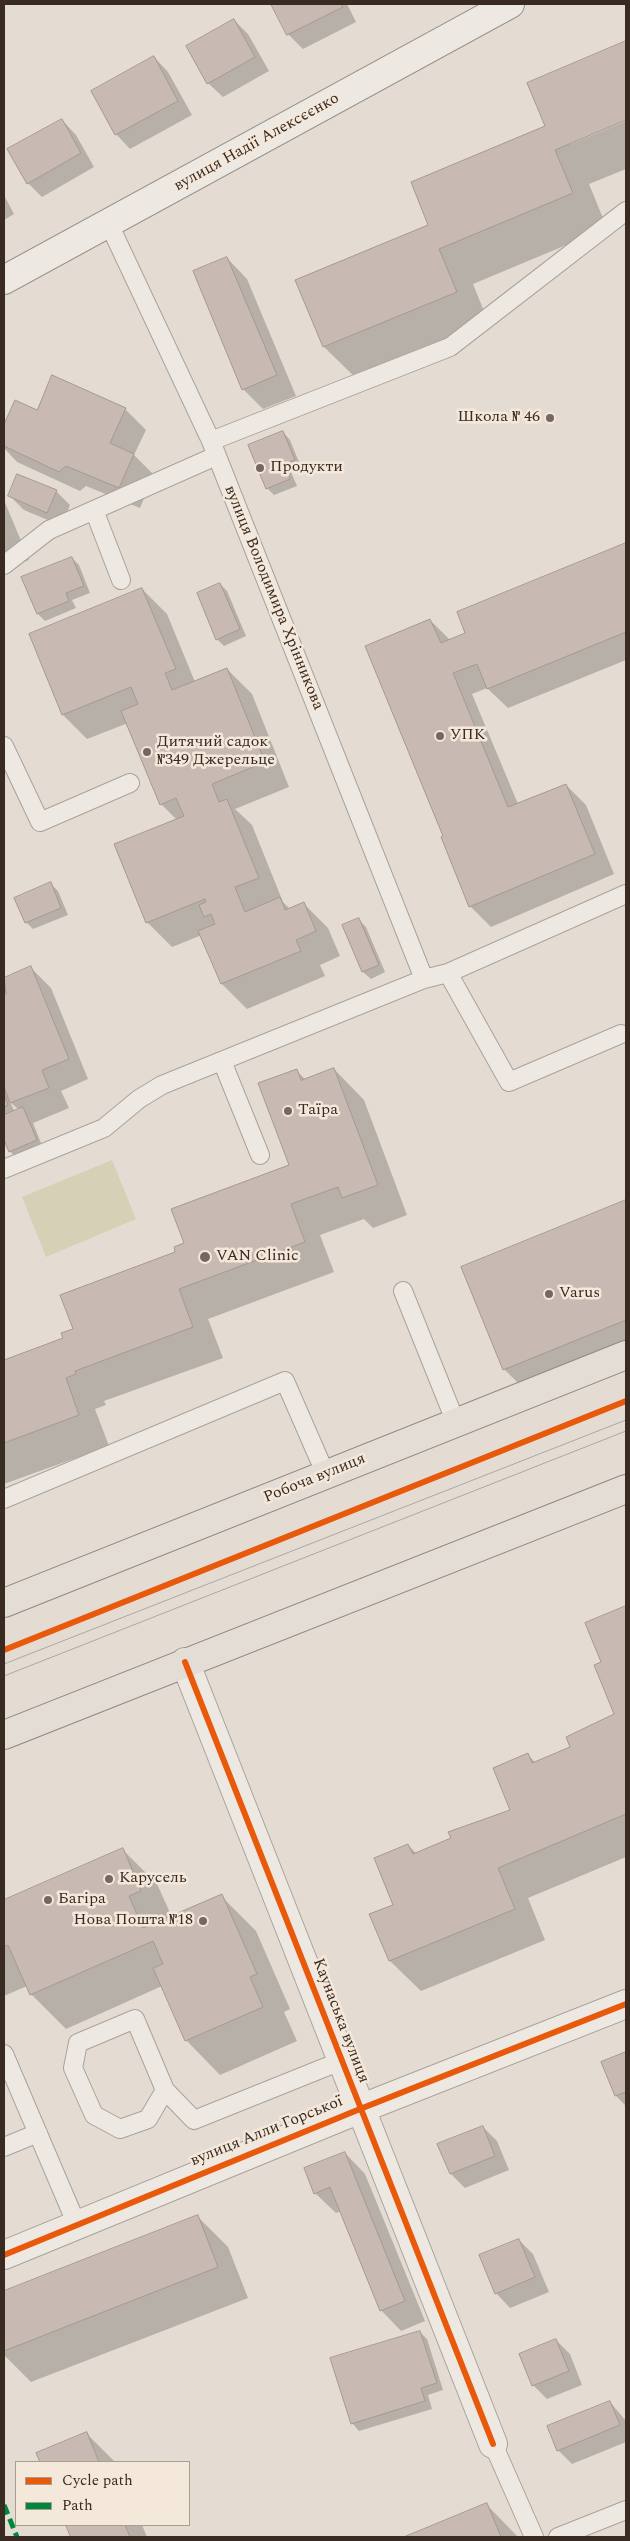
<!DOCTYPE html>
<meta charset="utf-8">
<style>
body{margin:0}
#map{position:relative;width:630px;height:2541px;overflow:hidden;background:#e4dcd2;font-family:Spectral,serif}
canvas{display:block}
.frame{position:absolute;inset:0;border:5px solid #392a22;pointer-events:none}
.legend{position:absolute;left:15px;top:2461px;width:175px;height:65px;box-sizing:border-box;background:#f4e8da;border:1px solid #a99c90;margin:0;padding:6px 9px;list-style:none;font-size:15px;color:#392a22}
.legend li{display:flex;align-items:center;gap:10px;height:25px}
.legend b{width:25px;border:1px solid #a99c90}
</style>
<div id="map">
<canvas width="630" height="2541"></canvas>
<div class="frame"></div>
<ul class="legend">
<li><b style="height:6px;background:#e8590c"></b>Cycle path</li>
<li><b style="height:6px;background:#00873e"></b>Path</li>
</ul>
</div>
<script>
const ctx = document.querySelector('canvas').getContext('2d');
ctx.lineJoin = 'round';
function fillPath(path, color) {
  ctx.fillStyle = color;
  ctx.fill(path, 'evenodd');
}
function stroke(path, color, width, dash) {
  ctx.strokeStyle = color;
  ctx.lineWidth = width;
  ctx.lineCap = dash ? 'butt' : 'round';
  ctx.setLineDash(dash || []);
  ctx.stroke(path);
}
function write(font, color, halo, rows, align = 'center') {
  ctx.font = font + ' Spectral,serif';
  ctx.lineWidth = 5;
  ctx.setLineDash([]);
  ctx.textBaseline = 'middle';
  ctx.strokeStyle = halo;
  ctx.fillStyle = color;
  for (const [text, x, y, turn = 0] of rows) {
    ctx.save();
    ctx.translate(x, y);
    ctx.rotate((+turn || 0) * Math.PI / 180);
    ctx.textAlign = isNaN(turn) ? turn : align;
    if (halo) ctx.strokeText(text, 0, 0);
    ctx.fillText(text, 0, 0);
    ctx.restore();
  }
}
fillPath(new Path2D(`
 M112,1160L136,1219L46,1257L22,1197Z`), '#d6d1b6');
fillPath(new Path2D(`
 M273,4H347L356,22L303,49L289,35Z
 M234,20L248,34L269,71L223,97L208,83Z
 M626,43V119L571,142V144L626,121V169L589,184L607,228L473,284L490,326L359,381L324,347L297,281L430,225L547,127L528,83Z
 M154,57L168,72L192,115L130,149L116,134Z
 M62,120L76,135L94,167L42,197L28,183Z
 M4,195L14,214L4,220Z
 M227,258L247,279L296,396L263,409L243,389Z
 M15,402L37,412L125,409L146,430L134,455L154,475L140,508L86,486L80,491L17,462L4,448V427Z
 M283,432L290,440L301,467L291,472L297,486L274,495L267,488Z
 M56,491L70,505L62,526L24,510L10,496Z
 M4,500L29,560L4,570Z
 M626,544V660L508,708L487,688L472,694L518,804L566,785L586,805L614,874L491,927L471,907L442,838L445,837L430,620L451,641L467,634L459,613Z
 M72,558L79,565L90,593L72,600L76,608L45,621L38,614Z
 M220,584L227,591L246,636L224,646L217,639Z
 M142,589L167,614L195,682L227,669L252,694L289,787L235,809L252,825L283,902L290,909L304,904L328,928L340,956L320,965L325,976L247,1009L222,984L202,935L172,947L147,922L177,820L161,804L128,723L87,739L63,715Z
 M51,884L58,891L68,915L33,929L26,922Z
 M359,920L366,927L385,972L371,979L363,972L344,926Z
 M31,968L51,988L88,1079L61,1091L69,1108L33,1123L43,1148L17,1159L10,1151L4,1137V996L7,994L4,979ZM10,1102L19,1110L15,1112Z
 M334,1069L364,1100L407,1215L373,1228L364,1219L320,1235L334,1272L208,1319L223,1358L104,1401L106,1405L95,1409L109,1446L4,1484V1361L64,1339L290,1166L296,1070L306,1080Z
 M626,1201V1355L529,1394L504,1369L463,1268Z
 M626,1608V1857L528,1898L545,1940L421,1991L390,1961L371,1915L394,1905L408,1845L417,1854L512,1810L527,1754L536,1763L572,1748L616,1715L603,1662L587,1624Z
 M122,1849L157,1884L172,1917L221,1896L256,1931L290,2009L284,2012L297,2041L220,2075L186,2040L162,1986L66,2029L31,1994L27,1986L4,1996V1901Z
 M626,2053V2106L616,2096L602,2063Z
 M483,2127L497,2141L509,2170L465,2188L451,2174Z
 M345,2153L365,2174L425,2321L401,2331L381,2310L341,2211L336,2213L315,2193Z
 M198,2217L228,2247L248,2298L31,2382L4,2355V2293Z
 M519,2240L533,2254L549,2292L510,2308L496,2293Z
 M420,2332L427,2339L443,2390L428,2395L432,2409L359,2431L352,2423Z
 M556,2340L570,2354L582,2385L547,2399L533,2385Z
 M610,2402L626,2421V2442L572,2464L558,2450Z
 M86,2433L115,2462H41L38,2453Z
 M486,2504L518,2537H407Z
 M67,2525H142L147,2537H72Z`), '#0003');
const building = new Path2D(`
 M271,4H341L343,7L287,35Z
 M234,19L255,57L207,84L186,46Z
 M626,41V120L555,150L573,193L439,249L457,292L323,347L295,280L428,225L411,182L545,126L527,83Z
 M154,56L178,101L115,135L91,91Z
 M62,119L81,153L27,184L7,149Z
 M227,257L277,375L242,390L193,271Z
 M52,375L126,408L110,443L134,454L119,488L66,466L59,472L4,446V424L15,400L37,410Z
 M283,431L295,460L284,464L290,479L266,489L248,445Z
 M17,474L57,490L47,513L8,496Z
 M626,543V632L487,689L477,664L453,673L508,807L566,784L595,854L469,907L441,837L443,836L365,646L430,619L441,643L465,633L457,612Z
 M72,557L84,586L66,593L69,601L37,614L21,577Z
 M220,583L240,629L216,640L197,593Z
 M142,588L176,669L165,673L172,690L227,668L265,762L212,784L219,802L227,799L259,878L235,887L245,912L280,897L285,910L304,902L316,931L296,940L301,951L221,984L198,931L215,924L211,914L204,917L199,905L206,902L205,899L146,923L114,844L184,816L176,798L160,805L121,711L138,704L131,687L62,715L29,634Z
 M51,882L61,908L25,923L14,898Z
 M359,918L379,965L362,972L342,925Z
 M31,966L69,1059L42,1070L49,1088L10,1103L4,1087V994H6L4,978Z
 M334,1068L378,1185L342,1198L338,1187L291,1204L305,1242L179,1289L193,1327L75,1371L76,1374L66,1378L79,1415L4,1443V1360L63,1338L61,1333L73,1329L60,1295L175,1252L174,1247L184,1243L171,1209L289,1165L258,1083L297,1069L301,1080Z
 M4,1094L8,1105L4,1107Z
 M23,1107L37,1140L9,1152L4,1140V1115Z
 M626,1200V1320L503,1370L461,1267Z
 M626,1606V1814L498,1868L515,1909L389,1961L369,1914L393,1905L374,1858L408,1844L413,1854L451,1838L448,1832L510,1810L493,1768L528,1753L532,1763L570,1747L566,1737L614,1714L594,1665L601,1662L585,1623Z
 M123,1848L141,1891L129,1896L143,1928L222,1894L257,1974L250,1977L263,2007L185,2041L153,1968L163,1964L153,1941L30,1995L8,1945L4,1947V1900Z
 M626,2052V2092L615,2096L601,2062Z
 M483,2126L495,2156L450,2174L437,2144Z
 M345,2152L405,2301L380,2311L330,2187L314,2194L304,2168Z
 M198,2215L218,2267L4,2351V2291Z
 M519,2239L535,2277L495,2294L479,2255Z
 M420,2331L437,2383L421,2388L425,2401L351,2424L330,2358Z
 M556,2339L569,2371L532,2386L519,2354Z
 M610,2401L620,2425L557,2451L547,2426Z
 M87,2432L99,2462H40L36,2453Z
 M487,2503L501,2537H404Z
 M66,2525H125L130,2537H71Z`);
fillPath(building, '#c8bab3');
stroke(building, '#a59891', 1);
const lane = new Path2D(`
 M109,224L211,441L424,979
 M211,441L450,347L626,211
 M94,510L121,580
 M4,565L49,530L216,456
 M4,746L40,822L130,783
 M448,973L509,1082L621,1034
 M222,1061L260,1155
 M4,1169L104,1128L139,1099L162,1085L424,979L448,973L626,894
 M403,1291L456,1423
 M4,1499L285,1381L326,1475
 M4,2054L77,2225
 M165,2090L148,2119L120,2129L94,2115L73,2068L78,2043L135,2019L165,2090L194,2120L341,2061
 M4,2147L38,2133
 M493,2444L534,2537
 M558,2537L626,2510`);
const street = new Path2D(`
 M185,1662L493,2444
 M4,2255L360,2109L626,2004`);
const secondary = new Path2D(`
 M4,280L510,4`);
const primary = new Path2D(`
 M4,1603L626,1355
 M4,1735L626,1489`);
stroke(lane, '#aaa29a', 20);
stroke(street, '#aaa29a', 30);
stroke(secondary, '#9a928a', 30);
stroke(primary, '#908781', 30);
stroke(lane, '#ede9e2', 18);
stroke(street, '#ede9e2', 28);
stroke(secondary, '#ede9e2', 28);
stroke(primary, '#e4ddd5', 28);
stroke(new Path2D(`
 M4,1664L626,1420
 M4,1676L626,1431`), '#ada7a2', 1);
stroke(new Path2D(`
 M4,2505L17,2537`), '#00873e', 5, [10, 5]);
stroke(new Path2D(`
 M4,1650L626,1401
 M185,1662L493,2444
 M4,2255L360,2109L626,2004`), '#e8590c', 6);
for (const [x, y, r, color] of [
 [550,418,5,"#756860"],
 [260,468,5,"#756860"],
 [440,736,5,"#756860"],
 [147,752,5,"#756860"],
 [288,1111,5,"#756860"],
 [205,1257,6,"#756860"],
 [549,1294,5,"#756860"],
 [109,1879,5,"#756860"],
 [48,1900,5,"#756860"],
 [203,1921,5,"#756860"]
]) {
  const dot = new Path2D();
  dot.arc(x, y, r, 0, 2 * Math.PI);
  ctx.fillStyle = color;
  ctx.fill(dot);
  stroke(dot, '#f4e8da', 2);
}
write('16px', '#392a22', '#f4e8da', [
 ["вулиця Надії Алексєєнко",257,143,-29],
 ["вулиця Володимира Хрінникова",273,598,68],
 ["Робоча вулиця",315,1479,-22],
 ["Каунаська вулиця",340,2021,69],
 ["вулиця Алли Горської",267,2132,-22]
]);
write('16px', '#392a22', '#f4e8da', [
 ["Школа № 46",540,418,"right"],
 ["Продукти",270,468],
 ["УПК",450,736],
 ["Дитячий садок",157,743],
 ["№349 Джерельце",157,761],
 ["Таїра",298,1111],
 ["VAN Clinic",216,1257],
 ["Varus",559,1294],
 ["Карусель",119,1879],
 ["Багіра",58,1900],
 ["Нова Пошта №18",193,1921,"right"]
], 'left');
</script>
